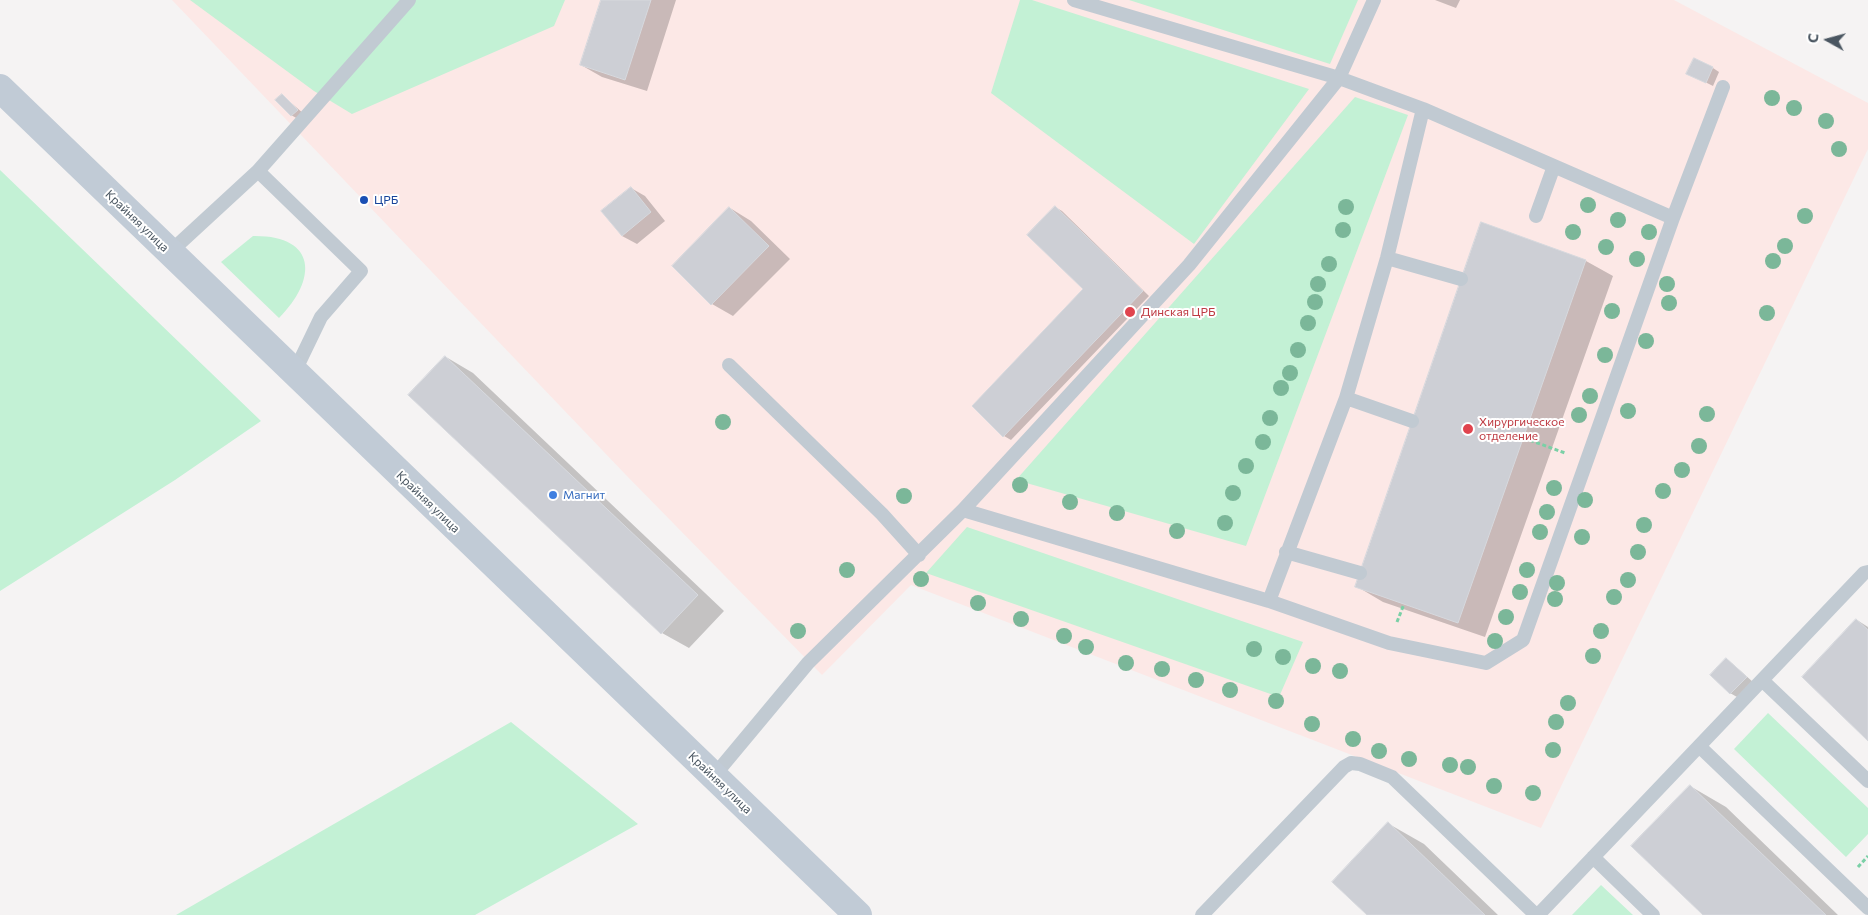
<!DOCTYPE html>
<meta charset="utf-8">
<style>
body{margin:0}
#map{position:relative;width:1868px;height:915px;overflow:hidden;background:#f5f3f3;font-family:Commissioner,sans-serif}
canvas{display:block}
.north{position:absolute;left:1803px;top:15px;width:50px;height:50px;-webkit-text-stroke:4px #fff;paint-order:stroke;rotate:277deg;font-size:14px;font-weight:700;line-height:20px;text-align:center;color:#4a5661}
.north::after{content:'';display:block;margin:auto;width:18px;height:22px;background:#4a5661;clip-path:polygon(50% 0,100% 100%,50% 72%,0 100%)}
</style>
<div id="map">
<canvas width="1868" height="915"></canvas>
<div class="north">С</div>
</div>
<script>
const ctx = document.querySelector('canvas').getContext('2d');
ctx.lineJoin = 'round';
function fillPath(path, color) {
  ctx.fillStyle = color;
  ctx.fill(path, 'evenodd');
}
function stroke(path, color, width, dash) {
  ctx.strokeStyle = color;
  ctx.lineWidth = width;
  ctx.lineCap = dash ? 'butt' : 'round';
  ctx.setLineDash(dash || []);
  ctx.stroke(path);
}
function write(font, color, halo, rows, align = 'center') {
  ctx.font = font + ' Commissioner,sans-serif';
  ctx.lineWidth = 4;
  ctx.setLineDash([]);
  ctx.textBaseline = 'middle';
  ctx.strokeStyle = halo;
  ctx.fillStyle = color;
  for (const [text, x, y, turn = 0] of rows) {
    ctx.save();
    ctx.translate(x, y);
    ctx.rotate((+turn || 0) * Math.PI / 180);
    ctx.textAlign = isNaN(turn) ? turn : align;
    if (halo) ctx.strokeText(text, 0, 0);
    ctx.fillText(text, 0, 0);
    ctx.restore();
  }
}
fillPath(new Path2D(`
 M172,0H1674L1868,103V149L1541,828L911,585L822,675L625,474Z`), '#fce8e6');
fillPath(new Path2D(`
 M190,0H565L554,26L352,114L314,91Z
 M1020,0H1032L1309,89L1194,244L991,93Z
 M1129,0H1358L1330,64Z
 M1355,97L1408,115L1246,546L1016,480Z
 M0,170L261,421L175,480L0,591Z
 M253,236C317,235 318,279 279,318L221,262Z
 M967,527L1303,642L1279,697L926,573Z
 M1768,713L1868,808V834L1846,857L1734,749Z
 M511,722L638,824L475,915H176Z
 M1601,885L1633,915H1572Z`), '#c3f1d5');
fillPath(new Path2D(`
 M602,0H676L647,91L602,77L581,65Z
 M1435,0H1460L1456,8Z
 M1713,68L1719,72L1713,86L1695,77Z
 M282,95L304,114L298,119L291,115Z
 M631,188L645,196L665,221L637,244L622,236Z
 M1055,207L1062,211L1149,296L1011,440L1004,436L1085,289Z
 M730,208L751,221L790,259L733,316L712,304Z
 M1482,224L1586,261L1613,276L1485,637L1383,602L1356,586Z
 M446,357L473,373L724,611L689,648L662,633Z
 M1857,620L1868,627V739Z
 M1727,659L1753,682L1737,697L1730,693Z
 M1690,786L1726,807L1838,915H1705Z
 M1389,824L1424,844L1498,915H1368Z`), '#0003');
const building = new Path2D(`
 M601,0H651L625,80L580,65Z
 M1694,58L1713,67L1706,83L1686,74Z
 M282,94L298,110L291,116L275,100Z
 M631,187L651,212L622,236L601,211Z
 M1055,206L1143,291L1003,437L972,406L1083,289L1027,235Z
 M729,207L769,246L711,305L672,266Z
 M1481,222L1586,260L1458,623L1355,587Z
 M445,356L698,595L661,634L408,395Z
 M1856,619L1868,630V741L1802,677Z
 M1726,658L1747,677L1730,694L1710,675Z
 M1690,785L1826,915H1703L1631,846Z
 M1388,822L1485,915H1367L1332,882Z`);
fillPath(building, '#cdcfd5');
stroke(building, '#d7d9de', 1);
stroke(new Path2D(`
 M1524,438L1565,453
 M1397,622L1404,604
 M1858,867L1868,856`), '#7ad0a6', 3, [4, 2.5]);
stroke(new Path2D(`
 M1074,0L1339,78L1423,109L1673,218
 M258,171L361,271L321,317L294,373
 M1536,216L1554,166
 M169,253L258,171L409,0
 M1387,258L1461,279
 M729,365L882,514L919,555
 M1346,398L1412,421
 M963,510L1269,601L1389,643L1486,663L1523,640L1673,218L1723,87
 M1286,552L1360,573
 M1269,601L1346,398L1387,258L1423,109
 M1762,680L1868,781
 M1699,746L1868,908
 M713,777L808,663L963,510L1189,265L1339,78L1374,0
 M1593,857L1653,915
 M1202,915L1344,767L1351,763L1360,764L1392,777L1536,915
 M1538,915L1864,573L1868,572`), '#c1cad2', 14);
stroke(new Path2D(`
 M0,88L858,915`), '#c1cbd6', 28);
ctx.fillStyle = '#7bb799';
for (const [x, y] of [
 [1772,98],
 [1794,108],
 [1826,121],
 [1839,149],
 [1588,205],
 [1346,207],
 [1805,216],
 [1618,220],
 [1343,230],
 [1573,232],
 [1649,232],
 [1785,246],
 [1606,247],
 [1637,259],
 [1773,261],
 [1329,264],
 [1318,284],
 [1667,284],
 [1315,302],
 [1669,303],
 [1612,311],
 [1767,313],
 [1308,323],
 [1646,341],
 [1298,350],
 [1605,355],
 [1290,373],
 [1281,388],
 [1590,396],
 [1628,411],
 [1707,414],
 [1579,415],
 [1270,418],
 [723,422],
 [1263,442],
 [1699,446],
 [1246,466],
 [1682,470],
 [1020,485],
 [1554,488],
 [1663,491],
 [1233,493],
 [904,496],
 [1585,500],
 [1070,502],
 [1547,512],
 [1117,513],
 [1225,523],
 [1644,525],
 [1177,531],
 [1540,532],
 [1582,537],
 [1638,552],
 [847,570],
 [1527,570],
 [921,579],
 [1628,580],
 [1557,583],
 [1520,592],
 [1614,597],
 [1555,599],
 [978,603],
 [1506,617],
 [1021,619],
 [798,631],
 [1601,631],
 [1064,636],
 [1495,641],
 [1086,647],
 [1254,649],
 [1593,656],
 [1283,657],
 [1126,663],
 [1313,666],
 [1162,669],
 [1340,671],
 [1196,680],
 [1230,690],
 [1276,701],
 [1568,703],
 [1556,722],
 [1312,724],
 [1353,739],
 [1553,750],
 [1379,751],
 [1409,759],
 [1450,765],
 [1468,767],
 [1494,786],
 [1533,793]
]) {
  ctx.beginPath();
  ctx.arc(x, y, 8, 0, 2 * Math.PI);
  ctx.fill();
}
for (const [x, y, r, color] of [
 [364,200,5,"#1a4fb4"],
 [1130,312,6,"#e0444e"],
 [1468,429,6,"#e0444e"],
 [553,495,5,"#3f7fe0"]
]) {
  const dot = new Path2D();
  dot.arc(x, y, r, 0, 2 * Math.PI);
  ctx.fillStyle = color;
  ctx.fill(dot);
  stroke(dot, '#fff', 2);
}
write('12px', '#164399', '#fff', [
 ["ЦРБ",374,200]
], 'left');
write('12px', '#4a5661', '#fff', [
 ["Крайняя улица",137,221,44],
 ["Крайняя улица",428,502,44],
 ["Крайняя улица",720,783,44]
]);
write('12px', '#be3a42', '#fff', [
 ["Динская ЦРБ",1141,312],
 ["Хирургическое",1479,422],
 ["отделение",1479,436]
], 'left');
write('12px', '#366cbe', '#fff', [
 ["Магнит",563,495]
], 'left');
</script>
